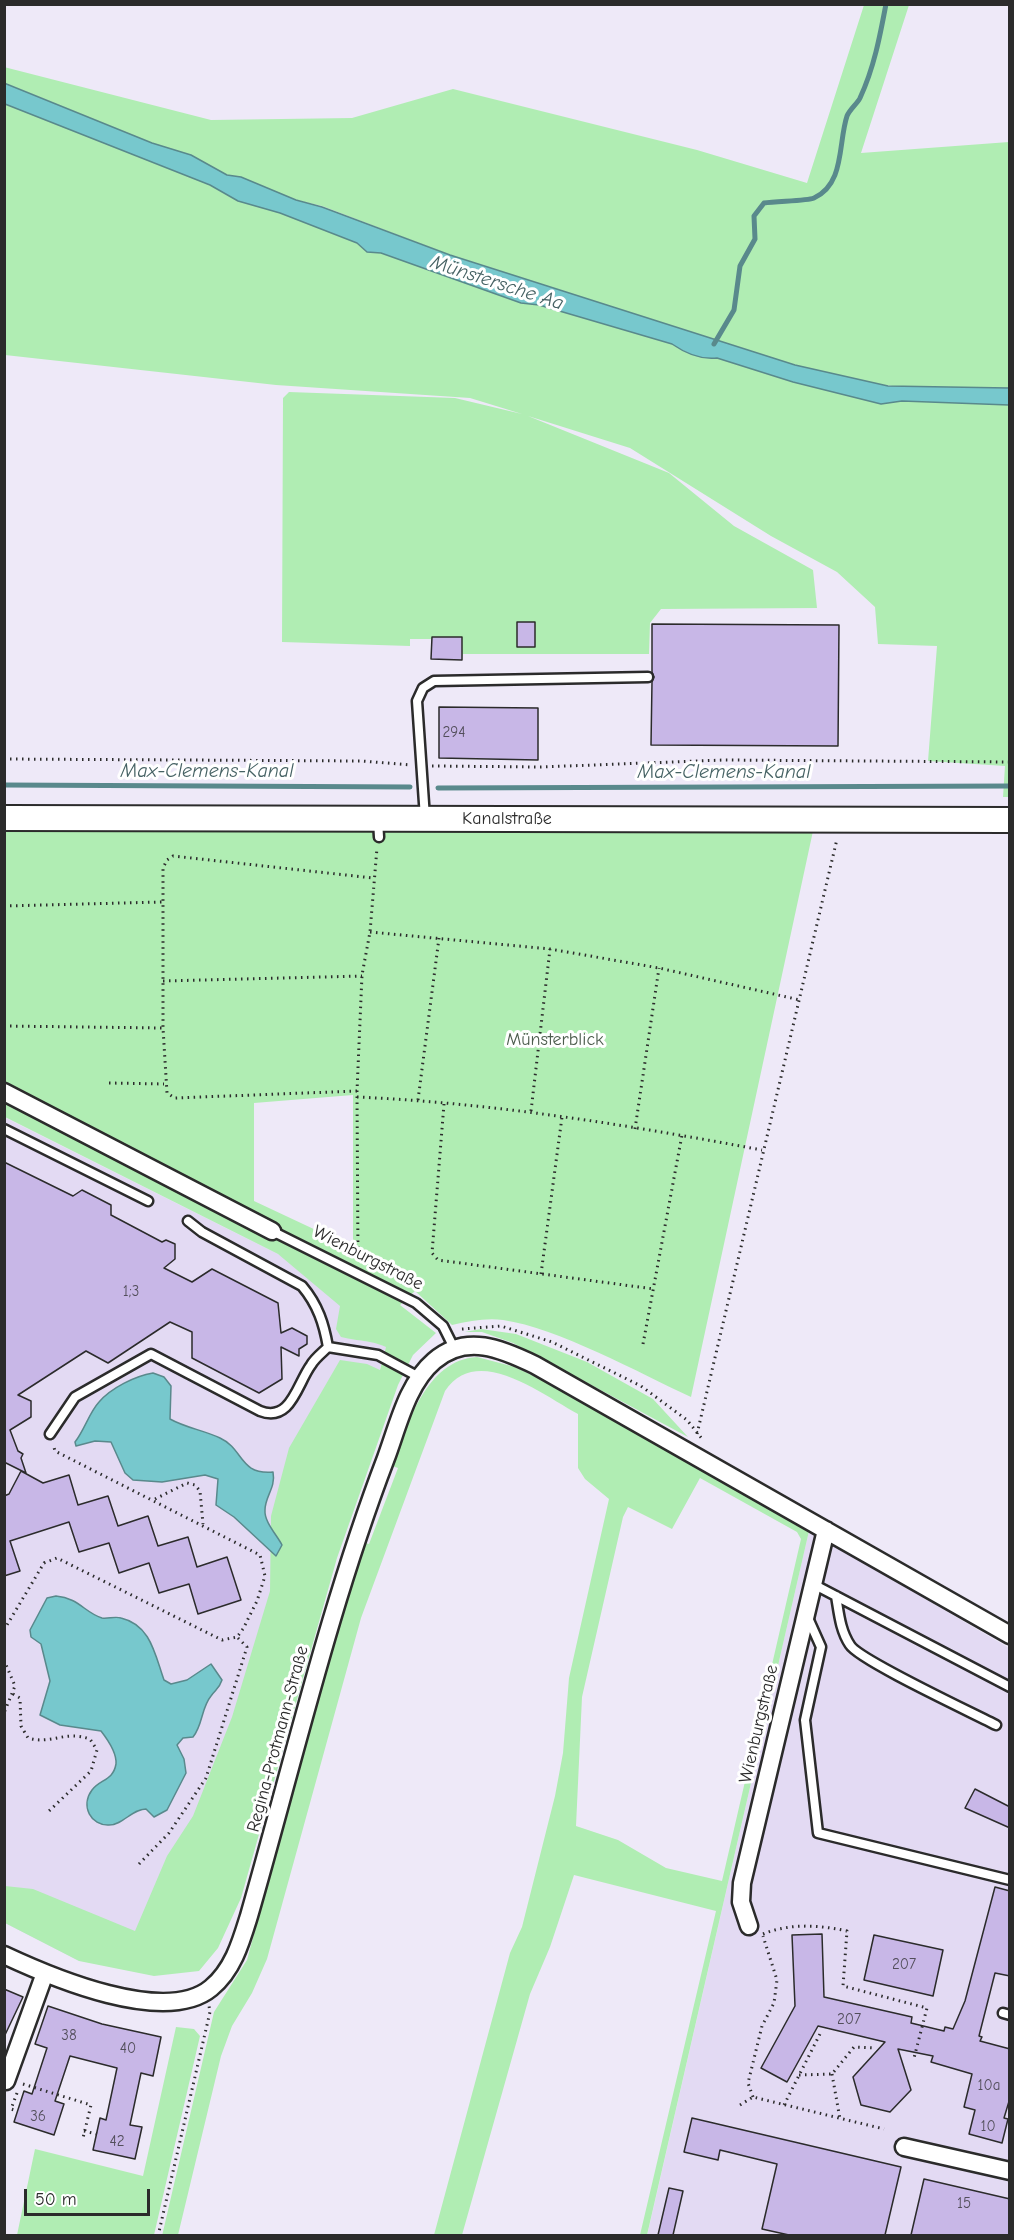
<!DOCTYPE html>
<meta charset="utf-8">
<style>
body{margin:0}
#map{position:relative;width:1014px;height:2240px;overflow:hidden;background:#eee9f8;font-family:"Comic Neue",sans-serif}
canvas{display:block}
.frame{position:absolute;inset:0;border:6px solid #2b2b2b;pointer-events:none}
.scale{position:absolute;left:24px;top:2189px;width:126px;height:27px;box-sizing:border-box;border:3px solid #2b2b2b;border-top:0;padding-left:8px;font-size:18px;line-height:21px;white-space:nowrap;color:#2b2b2b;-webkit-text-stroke:4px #fff;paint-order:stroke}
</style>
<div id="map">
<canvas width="1014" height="2240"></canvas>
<div class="frame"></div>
<div class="scale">50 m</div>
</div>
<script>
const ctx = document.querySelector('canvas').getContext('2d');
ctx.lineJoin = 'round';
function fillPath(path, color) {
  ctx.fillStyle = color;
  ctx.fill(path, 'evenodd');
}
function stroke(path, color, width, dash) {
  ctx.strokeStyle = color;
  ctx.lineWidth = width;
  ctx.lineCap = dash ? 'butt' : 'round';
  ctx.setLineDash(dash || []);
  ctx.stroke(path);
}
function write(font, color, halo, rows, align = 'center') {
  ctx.font = font + ' "Comic Neue",sans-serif';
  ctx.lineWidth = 6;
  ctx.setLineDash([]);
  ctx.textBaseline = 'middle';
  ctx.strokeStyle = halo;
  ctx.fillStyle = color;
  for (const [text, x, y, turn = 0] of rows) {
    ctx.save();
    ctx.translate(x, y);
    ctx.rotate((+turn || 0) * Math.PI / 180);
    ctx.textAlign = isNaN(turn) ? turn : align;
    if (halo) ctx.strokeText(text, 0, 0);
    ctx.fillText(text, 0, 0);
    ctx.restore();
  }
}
fillPath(new Path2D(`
 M4,1117L396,1313L265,1768L197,1956L79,1961L5,1923Z
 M809,1531L1009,1648V2235L647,2236Z`), '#e3daf3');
fillPath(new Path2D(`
 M864,5H909L861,153L1009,142V388L900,387L877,384L795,365L450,255L322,206L296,200L241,177L227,175L191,155L152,143L5,83L4,67L211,120L352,118L453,89L697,150L807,183Z
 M5,104L210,185L238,201L280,213L357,243L367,252L381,253L521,303L539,305L672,344C685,353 700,359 717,358L793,382L881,404L902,401L1009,405V797H1003L1005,766L928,761L937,646L878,644L875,607L837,572L771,536L630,448L528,416L669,473L734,526L813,570L817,608L661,609L650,623L649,654H463L462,660L431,659V639H410V646L282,642L283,398L289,392L455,398L522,414L470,398L276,385L5,355Z
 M4,830L813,831L691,1397C639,1373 558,1328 503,1320C486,1318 469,1321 452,1325L415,1291L400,1305L436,1333L413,1355L398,1385L337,1558L241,1898L218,1948L199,1971L154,1976L79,1961L5,1923V1886L33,1889L135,1931L167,1856L193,1816L232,1717L270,1591L271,1516L289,1448L340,1360L367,1364L380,1370L386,1347C367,1339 361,1342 341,1337L336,1329L340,1306L278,1254L5,1117ZM353,1095V1247H352L254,1201V1103Z
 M481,1329L516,1334L587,1362L653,1399L688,1437L513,1343L482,1332H465Z
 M477,1357L515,1367L552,1385L809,1531L647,2235H640L716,1911L574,1875L550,1947L530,1994L462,2235H434L510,1953L522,1927L555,1796L563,1753L569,1678L609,1499L585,1479L578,1468V1414C541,1394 477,1343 445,1391L361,1618L267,1959L252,1993L232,2026L221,2056L178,2235L162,2236L214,2012L247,1960L338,1622L365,1543L369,1544L398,1468L392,1466C407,1425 426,1360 477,1357ZM700,1478L797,1532L801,1539L722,1881L666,1868L618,1840L576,1826L582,1697L623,1517L628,1507L672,1529Z
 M176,2027L194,2029L200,2036L154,2235H17L35,2149L143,2176Z`), '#b0edb3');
const water = new Path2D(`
 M4,83L152,143L191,155L227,175L241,177L296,200L322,207L450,255L795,365L888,386L1009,388V405L902,401L881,404L793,382L717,358C700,360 685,353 672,344L539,305L521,303L381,253L367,252L357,243L280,213L238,201L210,185L5,104Z
 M153,1373L164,1377L171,1386L170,1419C186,1428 203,1430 220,1438C244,1449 239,1475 273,1472C276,1488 265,1496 265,1510C264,1522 277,1535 282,1545L276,1556L234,1517L216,1505L218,1479L205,1475L162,1482L133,1480L125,1473L111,1442L95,1441L76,1446L75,1442C85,1429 89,1413 99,1402C111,1388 135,1376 153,1373Z
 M56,1596C79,1598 85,1613 102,1618C108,1619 115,1616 121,1618C151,1625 155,1655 164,1680L171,1684L187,1680L211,1664L222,1680C219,1689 216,1689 211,1696C201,1708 203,1725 193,1737L183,1738L177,1745L184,1759L186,1773L167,1810L154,1817L146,1809C132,1809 123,1825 109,1825C91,1826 80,1806 92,1790C100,1779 113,1781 116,1764C117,1753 108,1740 101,1731L60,1725L40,1715L50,1681L41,1644L31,1637L30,1630L47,1598Z`);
fillPath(water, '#77c8cd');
stroke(water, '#59898c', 1.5);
stroke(new Path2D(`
 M714,344L734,310L740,266L755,239L754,216L764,203C776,201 807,201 814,198C845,184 838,143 847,116C850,109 857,104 860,98C874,68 880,36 886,4
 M4,785L410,787
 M438,788L1010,786`), '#59898c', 5);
const building = new Path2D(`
 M517,622H535V647H517Z
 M652,624L839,625L838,746L651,745L652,682L654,677L652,672Z
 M432,637H462V660L431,659Z
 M439,707L538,708V760L439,758Z
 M4,1162L73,1196L82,1190L111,1205V1215L162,1242L166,1240L175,1244V1259L164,1268L192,1282L212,1269L278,1303L281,1333L292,1328L307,1336V1344L299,1349V1356L281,1347L282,1379L259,1393L192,1358V1332L170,1322L108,1363L86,1351L18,1395L31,1401V1417L10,1430L18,1451L23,1454L21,1458L26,1473L4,1462Z
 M21,1471L43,1483L69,1475L78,1505L108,1496L118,1526L148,1516L158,1546L188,1537L197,1567L227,1557L241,1600L198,1614L189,1584L159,1593L149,1563L119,1573L109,1543L79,1552L69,1522L10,1541L20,1571L4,1576V1496L9,1494Z
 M975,1789L1010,1807V1828L965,1808Z
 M995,1887L1010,1891V1976L995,1973L979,2036L982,2037L980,2041L1010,2049V2098L1004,2118L1008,2119L1002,2143L969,2134L975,2110L964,2107L972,2074L931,2062L933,2056L898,2049L911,2090L890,2112L861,2105L853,2077L885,2042L818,2026L787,2082L761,2068L795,2006L792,1935L822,1934L824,1997L912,2017L911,2023L944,2031L945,2027L953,2029L965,2001Z
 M874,1935L943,1950L933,1996L864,1980Z
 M4,1989L23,1997L4,2037Z
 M48,2006L102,2024L161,2037L153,2076L141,2073L130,2125L142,2127L135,2159L93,2150L100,2118L106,2120L117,2068L70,2056L55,2101L64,2104L54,2135L14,2122L24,2091L32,2094L47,2048L35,2044Z
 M692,2118L901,2167L885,2235H789L762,2229L777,2164L720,2150L718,2160L684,2152Z
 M924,2179L1010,2199V2235H911Z
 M669,2188L683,2191L673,2235H658Z`);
fillPath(building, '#c8b7e7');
stroke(building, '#2b2b2b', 1.5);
const lane = new Path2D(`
 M425,818L417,701L423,688L434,681L648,677
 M378,820L379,837
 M4,1129L148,1201
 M272,1231L416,1303L443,1326L454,1348
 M328,1347L378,1355L419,1377
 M50,1434L75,1397L151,1354L260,1411C291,1423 297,1384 311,1365C315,1358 322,1353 328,1347C324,1324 318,1305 302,1286L202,1232L188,1221
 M813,1584L1010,1687
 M836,1596C839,1613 840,1630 850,1645C859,1660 973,1713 996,1725
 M808,1618L821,1647L805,1720L818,1833L1010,1880
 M1003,2013L1010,2015`);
const street = new Path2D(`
 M4,1092L272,1231
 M749,1926L741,1902L742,1883L826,1530
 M4,1955C51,1977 165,2026 211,1988C233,1970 241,1942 249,1916C293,1763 329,1607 386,1458C398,1426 407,1384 434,1361C466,1333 502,1349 535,1365L1010,1635
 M6,2081L45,1973
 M904,2147L1010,2171`);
const secondary = new Path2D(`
 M4,818L1010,820`);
stroke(lane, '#2b2b2b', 13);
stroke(street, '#2b2b2b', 21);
stroke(secondary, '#2b2b2b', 28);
stroke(new Path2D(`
 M4,759L362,761L411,765
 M432,766L541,767L724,760L1010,762
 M4,906L162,902
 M370,932L550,949L659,968L800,1000
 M163,981L362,976
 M4,1026L163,1028
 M109,1083L164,1084
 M357,1091L175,1098L167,1093L163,1028V868L167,860L173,856L373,878
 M357,1097C493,1103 628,1125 762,1150
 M418,1100L439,938
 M444,1104L432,1253L438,1260L654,1289
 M531,1111L550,949
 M635,1129L659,968
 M358,1260L357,1091L362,975L370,932L377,848
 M541,1274L562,1117
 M462,1329L501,1326L552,1342L641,1386L687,1420L703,1440
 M643,1344L682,1135
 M697,1434L837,839
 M155,1499L187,1483L195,1485L200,1491L203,1524
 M4,1630L44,1563L57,1558L222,1640L237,1637L243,1629L257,1601L265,1576L260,1555L55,1451L53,1444
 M4,1660L15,1686L4,1713
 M13,1694L20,1698L21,1726L28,1738C52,1745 64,1730 90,1739L97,1750L91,1771L48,1812
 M139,1864L169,1833L206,1778L247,1647L237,1637
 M763,1934C790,1923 819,1925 847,1931L843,1986L927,2008L914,2058
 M832,2074L840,2119
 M799,2075L832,2074L854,2047L876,2048
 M23,2084L91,2105L83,2138
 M17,2093L11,2109L17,2111
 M753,2097L748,2083L762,2026L774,2003L777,1980L763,1936
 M740,2105L753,2097L884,2129
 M784,2105L821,2032
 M84,2131L97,2134
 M158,2236L210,2012L209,2006`), '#2b2b2b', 3, [1.5, 4.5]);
stroke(lane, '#fff', 8);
stroke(street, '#fff', 16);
stroke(secondary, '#fff', 24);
write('15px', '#524e5a', null, [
 ["294",454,733],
 ["1;3",131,1292],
 ["207",904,1965],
 ["207",849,2020],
 ["38",69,2036],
 ["40",128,2049],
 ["10a",989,2086],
 ["36",38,2117],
 ["10",988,2127],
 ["42",117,2142],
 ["15",964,2204]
]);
write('18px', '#2b2b2b', '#fff', [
 ["Kanalstraße",507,819],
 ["Wienburgstraße",368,1258,27],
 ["Wienburgstraße",759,1724,-77],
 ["Regina-Protmann-Straße",278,1739,-75]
]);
write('18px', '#4c5c4d', '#fff', [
 ["Münsterblick",555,1040]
]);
write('italic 20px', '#466264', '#fff', [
 ["Münstersche Aa",497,283,18],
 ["Max-Clemens-Kanal",207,771],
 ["Max-Clemens-Kanal",724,772]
]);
</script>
